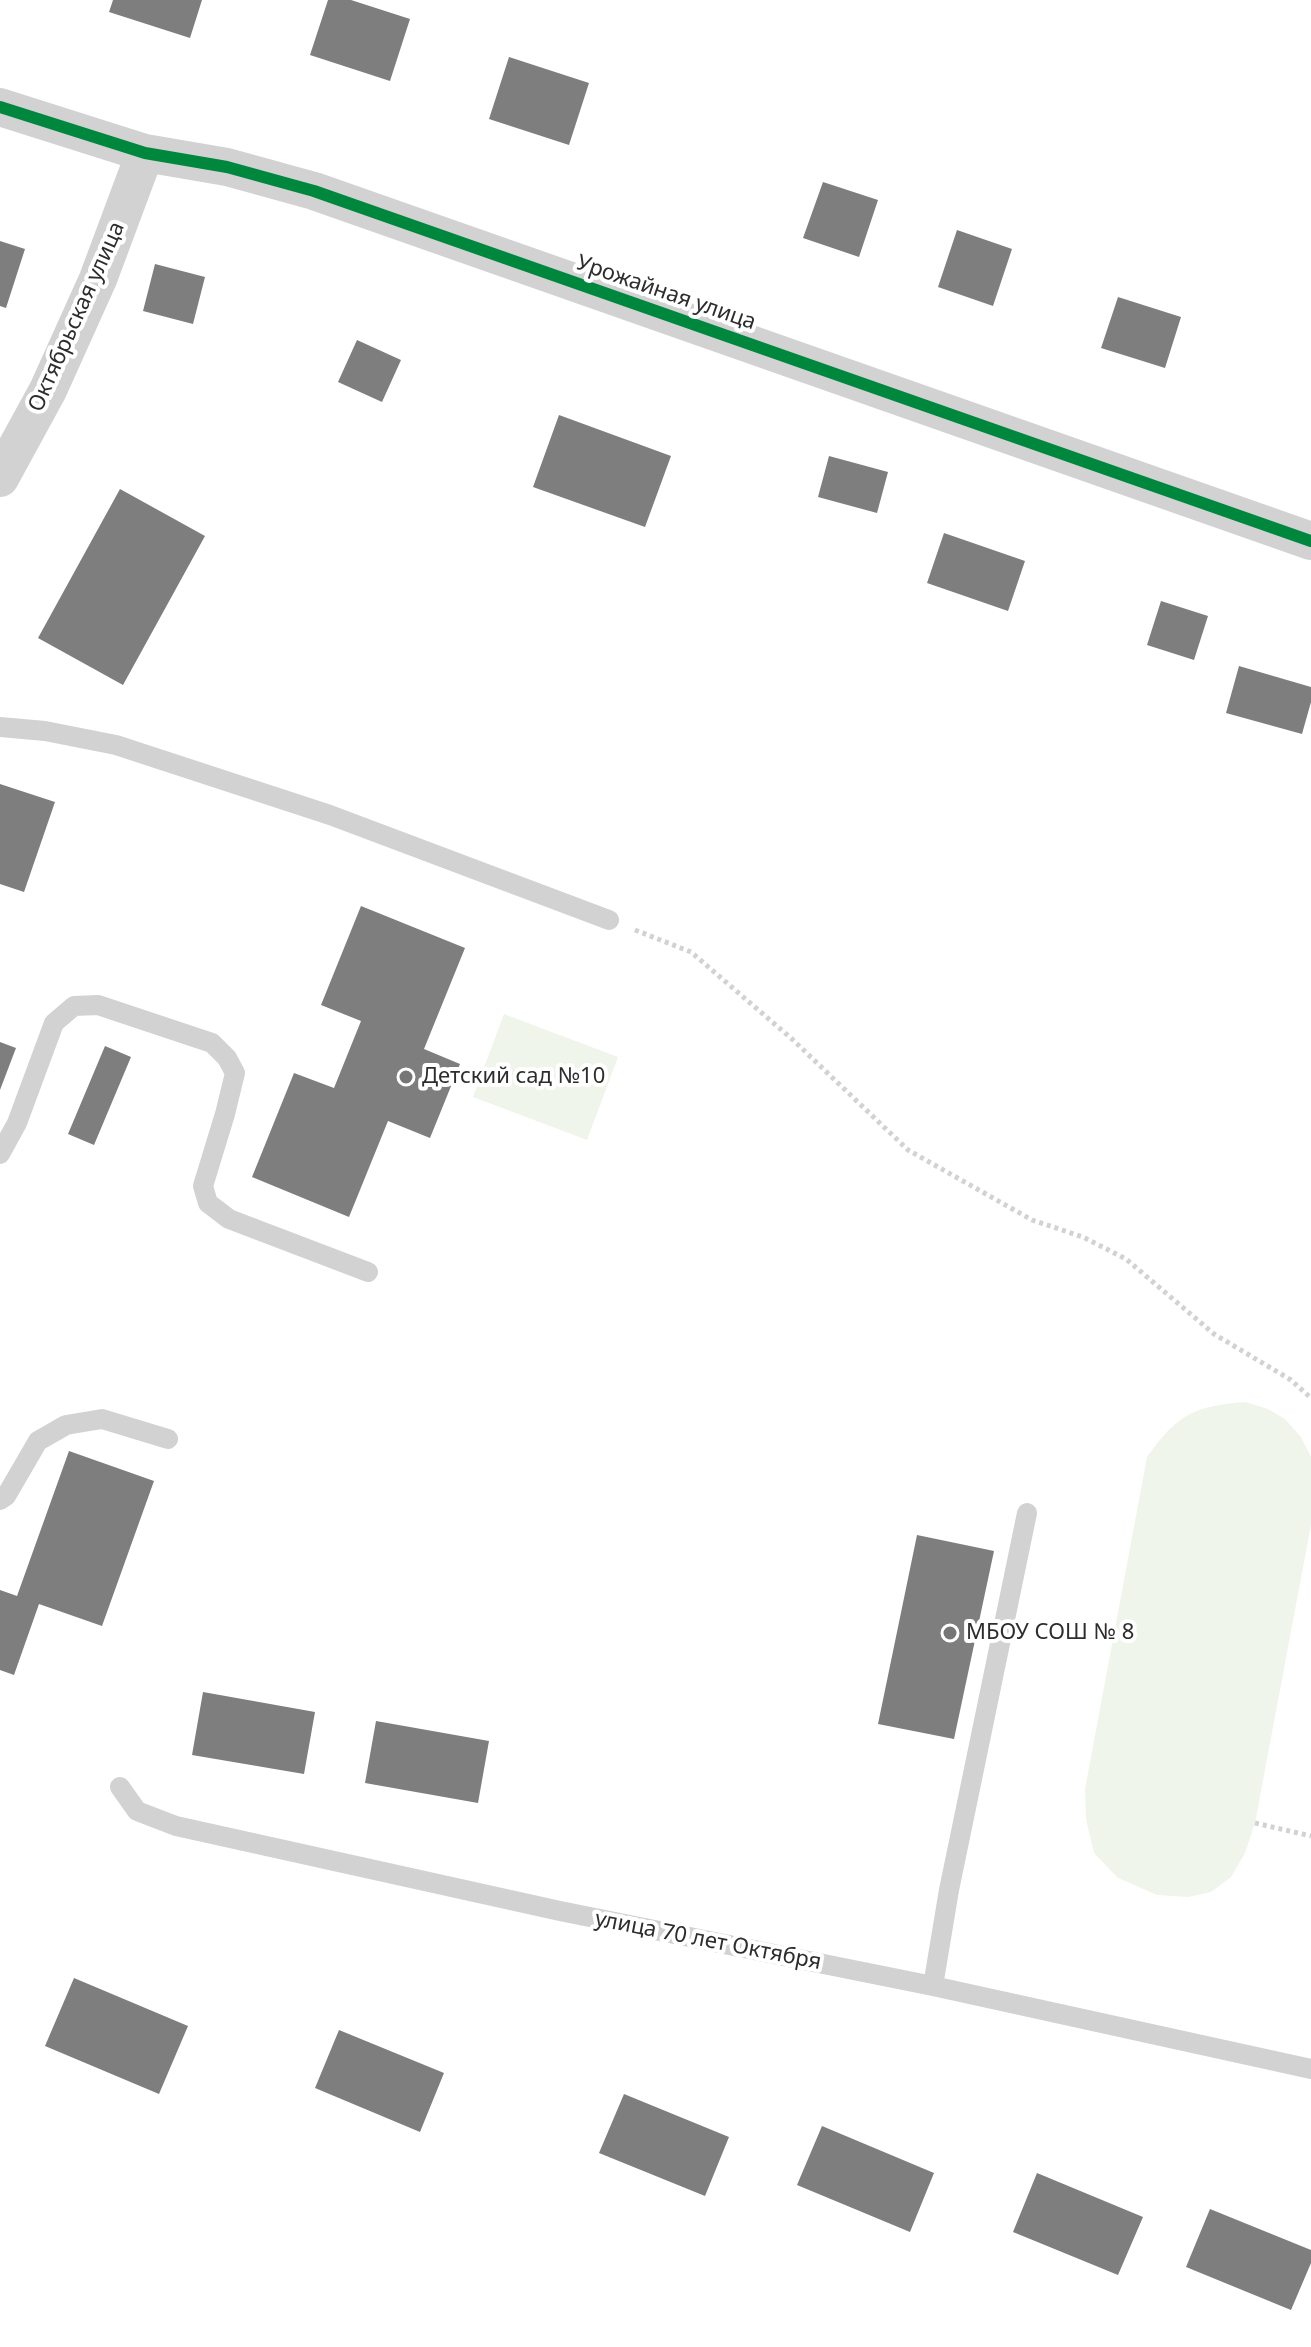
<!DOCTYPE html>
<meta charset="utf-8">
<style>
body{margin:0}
canvas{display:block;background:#fff}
</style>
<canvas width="1311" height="2347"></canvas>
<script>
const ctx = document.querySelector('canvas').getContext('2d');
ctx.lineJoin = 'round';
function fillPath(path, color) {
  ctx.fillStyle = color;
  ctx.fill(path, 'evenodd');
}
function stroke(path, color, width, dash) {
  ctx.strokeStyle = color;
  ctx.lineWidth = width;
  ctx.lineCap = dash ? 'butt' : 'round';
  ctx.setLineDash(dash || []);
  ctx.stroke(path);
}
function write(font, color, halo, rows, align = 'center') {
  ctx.font = font + ' "Noto Sans",sans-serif';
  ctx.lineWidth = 8;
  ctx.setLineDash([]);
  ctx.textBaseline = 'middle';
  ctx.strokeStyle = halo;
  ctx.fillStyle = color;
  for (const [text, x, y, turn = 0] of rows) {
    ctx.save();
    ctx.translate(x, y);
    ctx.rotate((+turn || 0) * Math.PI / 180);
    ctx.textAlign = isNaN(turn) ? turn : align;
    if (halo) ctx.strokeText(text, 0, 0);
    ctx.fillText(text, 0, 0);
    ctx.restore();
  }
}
fillPath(new Path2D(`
 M504,1014L618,1057L587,1140L473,1097Z
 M1245,1402L1268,1409L1285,1419L1301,1437L1311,1457V1525L1255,1823L1245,1853L1231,1877L1211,1892L1188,1897L1157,1895L1118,1878L1094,1853L1086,1819L1085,1789L1147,1457C1177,1415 1193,1406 1245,1402Z`), '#eff5eb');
fillPath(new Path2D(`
 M113,0H202L190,38L109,12Z
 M328,0H351L410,19L390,81L310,55Z
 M509,57L589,83L569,145L489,119Z
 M823,182L878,200L859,257L803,238Z
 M957,230L1012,249L993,306L938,287Z
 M0,241L25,249L6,308L0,306Z
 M155,264L205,277L193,324L143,311Z
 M1118,297L1181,317L1165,368L1101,348Z
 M357,340L401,360L382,402L338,382Z
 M559,415L671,456L645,527L533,487Z
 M829,456L888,472L877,513L818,497Z
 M120,489L205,536L123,685L38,638Z
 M944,533L1025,561L1008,611L927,583Z
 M1161,601L1208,616L1194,660L1147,645Z
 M1239,666L1311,687V702L1302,734L1226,713Z
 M0,784L55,802L24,892L0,884Z
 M361,906L465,948L424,1049L460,1064L430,1138L388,1121L349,1217L252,1177L294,1073L334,1088L361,1021L321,1005Z
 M0,1042L16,1048L0,1090Z
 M105,1046L131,1057L94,1145L68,1134Z
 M69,1451L154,1481L102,1626L39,1604L14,1675L0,1670V1590L17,1596Z
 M917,1535L994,1551L954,1739L878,1724Z
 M203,1692L315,1712L304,1774L192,1755Z
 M376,1721L489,1741L478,1803L365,1783Z
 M74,1978L188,2026L159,2094L45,2046Z
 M339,2030L444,2073L420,2132L315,2088Z
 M624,2094L729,2137L705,2196L599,2153Z
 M822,2126L934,2173L910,2232L797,2185Z
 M1037,2173L1143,2217L1118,2275L1013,2232Z
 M1210,2209L1311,2250V2263L1291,2310L1186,2267Z`), '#7e7e7e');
stroke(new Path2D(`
 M635,930L691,952L792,1039L908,1150L1032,1220L1083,1237L1126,1259L1214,1334L1291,1380L1311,1398
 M1255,1823L1311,1836`), '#d2d2d2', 5, [4, 4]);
stroke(new Path2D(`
 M0,727L45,731L116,745L330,815L609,920
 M0,1154L17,1123L54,1023L74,1006L98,1005L212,1043L227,1058L235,1073L225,1114L203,1186L208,1203L229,1219L368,1272
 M0,1500L6,1496L38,1441L66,1425L102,1419L168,1439
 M120,1787L137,1811L176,1826L560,1911L933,1986L1311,2069
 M933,1986L949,1890L1027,1513`), '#d2d2d2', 20);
stroke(new Path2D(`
 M0,107L145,153L227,167L314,191L1311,541
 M0,478L48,390L98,279L145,153`), '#d2d2d2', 38);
stroke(new Path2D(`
 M0,107L145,153L227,167L314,191L1311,541`), '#00873e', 12);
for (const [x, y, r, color] of [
 [406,1077,8,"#767676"],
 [950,1633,8,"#767676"]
]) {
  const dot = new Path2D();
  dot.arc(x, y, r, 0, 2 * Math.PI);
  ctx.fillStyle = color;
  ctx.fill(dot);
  stroke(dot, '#fff', 3);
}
write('22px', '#2d2d2d', '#fff', [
 ["Урожайная улица",666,293,19],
 ["Октябрьская улица",77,317,-66],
 ["улица 70 лет Октября",708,1941,11]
]);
write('22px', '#2d2d2d', '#fff', [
 ["Детский сад №10",422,1077],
 ["МБОУ СОШ № 8",966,1633]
], 'left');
</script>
